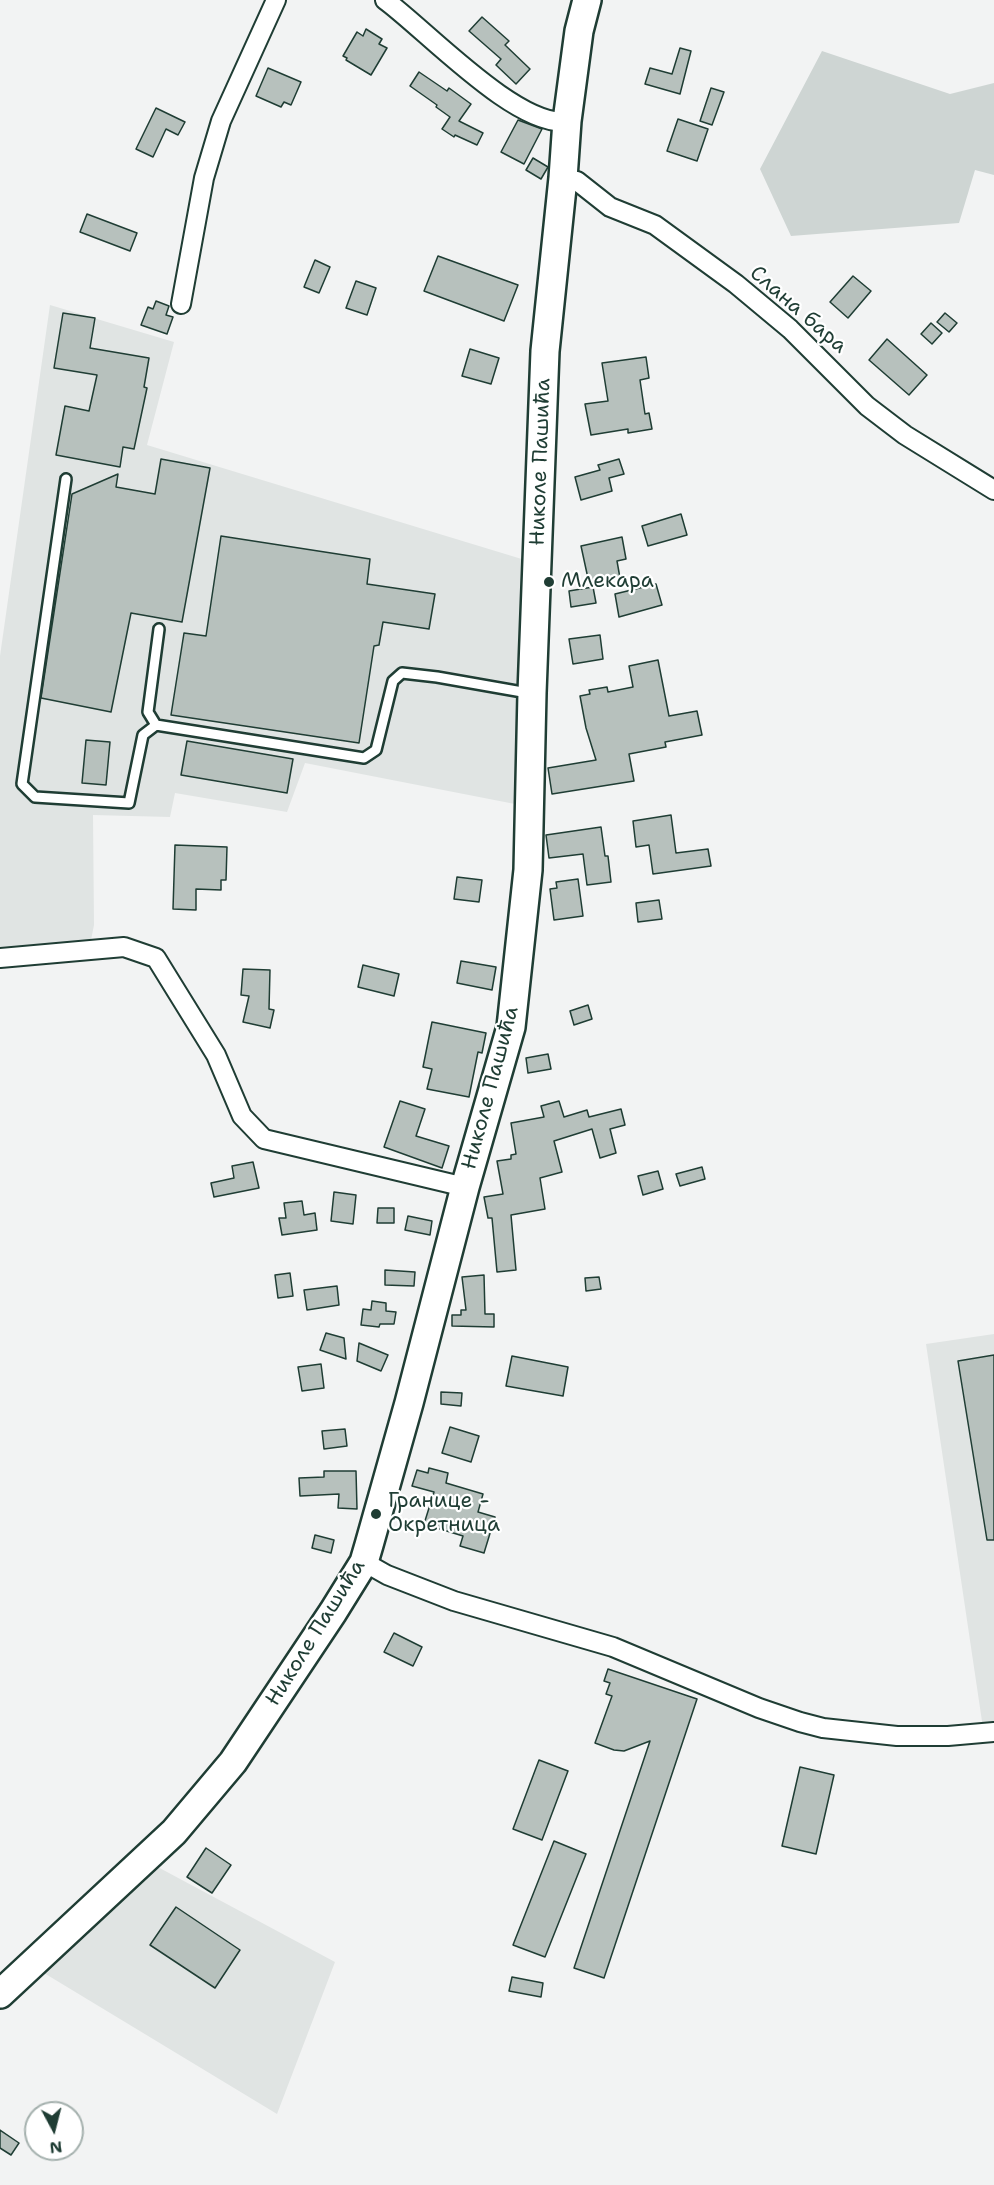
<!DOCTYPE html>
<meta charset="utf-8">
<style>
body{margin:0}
#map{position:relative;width:994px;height:2185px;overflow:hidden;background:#f2f3f3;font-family:"Shantell Sans",sans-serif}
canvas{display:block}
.north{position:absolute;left:24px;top:2101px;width:60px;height:60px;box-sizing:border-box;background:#fff;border:2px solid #a5b1ae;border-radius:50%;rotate:173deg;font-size:16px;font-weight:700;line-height:24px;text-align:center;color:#1f3d34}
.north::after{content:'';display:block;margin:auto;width:21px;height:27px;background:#1f3d34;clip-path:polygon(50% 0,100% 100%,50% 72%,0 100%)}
</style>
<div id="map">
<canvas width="994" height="2185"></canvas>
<div class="north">N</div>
</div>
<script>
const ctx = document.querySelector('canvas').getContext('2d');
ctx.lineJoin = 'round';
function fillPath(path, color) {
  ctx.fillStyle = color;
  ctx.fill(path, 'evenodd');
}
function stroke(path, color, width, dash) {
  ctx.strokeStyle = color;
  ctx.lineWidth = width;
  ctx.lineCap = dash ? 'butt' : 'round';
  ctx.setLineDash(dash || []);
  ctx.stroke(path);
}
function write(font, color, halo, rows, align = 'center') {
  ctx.font = font + ' "Shantell Sans",sans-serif';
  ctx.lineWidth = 4.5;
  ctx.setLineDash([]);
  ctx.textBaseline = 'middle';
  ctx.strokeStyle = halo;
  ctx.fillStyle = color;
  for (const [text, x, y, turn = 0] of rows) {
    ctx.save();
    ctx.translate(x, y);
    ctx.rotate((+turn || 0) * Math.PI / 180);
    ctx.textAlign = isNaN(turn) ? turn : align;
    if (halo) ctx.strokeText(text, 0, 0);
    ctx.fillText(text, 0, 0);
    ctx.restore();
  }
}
fillPath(new Path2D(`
 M50,305L174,342L147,445L525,560L520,805L305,763L287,812L175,793L170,817L93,815L94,925L91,940L0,947V656Z
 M994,1334V1726L983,1728L926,1344Z
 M154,1865L335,1962L277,2114L39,1970Z`), '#e0e4e3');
fillPath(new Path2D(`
 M822,51L950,94L994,83V175L975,170L959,223L791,236L760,169Z`), '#ced5d3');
const building = new Path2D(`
 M482,17L509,41L505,45L530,69L516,84L496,65L501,59L469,31Z
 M366,29L382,39L379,44L387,48L371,75L346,60L347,58L343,56L357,32L363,36Z
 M680,48L691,51L680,94L645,84L650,68L672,74Z
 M268,68L301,82L291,105L284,102L281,107L256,96Z
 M419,72L447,91L449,88L471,104L459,121L483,133L477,145L455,135L454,137L442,129L450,117L436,107L437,105L410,86Z
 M711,88L724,92L712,125L700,121Z
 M156,108L185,122L178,135L166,129L153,157L136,149Z
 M678,119L708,129L697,161L667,151Z
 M518,120L542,129L524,164L501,152Z
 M533,158L548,167L541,179L526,170Z
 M87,214L137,233L130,251L80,232Z
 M438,256L518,285L504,321L424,291Z
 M315,260L330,267L319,293L304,287Z
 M853,276L871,291L848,318L830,302Z
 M356,281L376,288L367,315L346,308Z
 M156,301L169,306L166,315L173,317L167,334L141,325L148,307L153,309Z
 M63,313L95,318L90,348L149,358L144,387L147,388L134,449L123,447L120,467L56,455L65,406L89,411L97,375L54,368Z
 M945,313L957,323L949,332L937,322Z
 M931,323L942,333L932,344L921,334Z
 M887,339L927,375L909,395L869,360Z
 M470,349L499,358L491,384L462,376Z
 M646,357L649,378L640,380L645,414L649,413L652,429L628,433V429L591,435L585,404L608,401L602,363Z
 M161,459L210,468L182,622L131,613L111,712L41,698L72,494L118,474L116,487L155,494Z
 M619,459L624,474L609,478L612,491L581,500L575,477L600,470L598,465Z
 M681,514L687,535L648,546L642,526Z
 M221,536L370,559L367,584L435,594L429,629L383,622L379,645L374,646L359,743L171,715L184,633L206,636Z
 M622,537L626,559L617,561L620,578L589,583L581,546Z
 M656,584L662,605L619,617L615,594Z
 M593,587L596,603L571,607L569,591Z
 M600,635L603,659L573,664L569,639Z
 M658,660L669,716L697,711L702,735L665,742L666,747L629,754L634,781L552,794L548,768L596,760L586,728L580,696L590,694L589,690L607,687L608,692L633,687L629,666Z
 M86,740L110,742L106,785L82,783Z
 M187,741L293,759L287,793L181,775Z
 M671,815L676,853L708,849L711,866L653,874L649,845L636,847L633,821Z
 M601,827L605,856H608L611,882L587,885L583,854L549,858L546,835Z
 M175,845L227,847L226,880H221V890L196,889V910L173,909Z
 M457,877L482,880L479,902L454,899Z
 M578,879L583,916L554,920L550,889L557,888L556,882Z
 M659,900L662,919L638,922L636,903Z
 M461,961L496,967L492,990L457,983Z
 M363,965L399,974L394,996L358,987Z
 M243,969L270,970L269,1009L274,1010L270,1028L243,1022L249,996L241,995Z
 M588,1005L592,1019L574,1025L570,1011Z
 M432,1022L486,1033L482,1053L478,1052L469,1097L427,1089L432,1069L423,1067Z
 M548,1054L551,1069L528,1073L526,1058Z
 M400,1101L425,1109L416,1136L449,1146L442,1168L384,1147Z
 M559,1101L564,1117L587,1110L589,1117L621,1109L625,1125L610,1129L616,1153L600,1158L592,1129L554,1141L562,1172L540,1178L545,1209L511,1215L516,1270L497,1272L492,1218H488L484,1197L503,1194L497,1161L511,1159V1155L516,1154L511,1123L544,1117L541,1106Z
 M253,1162L259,1188L214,1197L211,1183L234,1178L232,1166Z
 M702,1167L705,1179L680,1186L676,1174Z
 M658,1171L663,1189L643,1195L638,1176Z
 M334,1192L356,1195L353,1224L331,1221Z
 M302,1201L304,1215L315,1213L317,1230L282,1235L279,1218H286L284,1203Z
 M378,1208H394V1223H377Z
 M408,1216L432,1221L430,1235L405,1230Z
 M385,1270L415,1272L414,1286L385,1285Z
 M290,1273L293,1296L278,1298L275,1275Z
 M484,1275L485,1314H494V1327L452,1326V1315H461V1310H466L462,1277Z
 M599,1277L601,1289L586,1291L585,1278Z
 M337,1286L339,1305L307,1310L304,1290Z
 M372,1301L386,1303V1311L396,1312L394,1324H380L379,1327L361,1325L363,1309L371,1310Z
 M326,1333L344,1338L346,1359L320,1350Z
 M359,1343L388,1355L381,1371L357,1361Z
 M994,1355V1540H987L958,1361Z
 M512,1356L568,1367L563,1396L506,1386Z
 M321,1364L324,1388L302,1391L298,1367Z
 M441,1392L462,1393L461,1406L441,1404Z
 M450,1427L479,1436L471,1462L442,1453Z
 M345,1429L347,1446L324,1449L322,1431Z
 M429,1468L448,1473L446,1483L483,1494L478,1512L495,1517L484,1553L460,1546L463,1536L424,1524L434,1492L412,1486L417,1470L428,1473Z
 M324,1471H356L357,1509L338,1508L339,1494L300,1496L299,1478L324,1477Z
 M315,1535L334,1540L331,1553L312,1548Z
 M394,1633L422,1647L413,1666L384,1652Z
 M608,1669L697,1699L604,1978L574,1968L650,1741L624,1751L614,1750L595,1743L612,1696L606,1694L610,1683L604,1681Z
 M539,1760L568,1771L542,1840L513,1829Z
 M800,1767L834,1775L816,1854L782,1846Z
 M554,1841L586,1854L545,1957L513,1945Z
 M206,1848L231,1865L212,1893L187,1877Z
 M176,1907L240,1950L215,1988L150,1945Z
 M512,1977L543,1983L541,1997L509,1991Z
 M0,2130L19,2143L11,2155L0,2148Z`);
fillPath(building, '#b7c1bd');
stroke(building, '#1f3d34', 1.5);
const lane = new Path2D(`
 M66,479L22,784L35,797L129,803L143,735L156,725
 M159,629L148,712L156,725L364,758L376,750L393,681L402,673L437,677L528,693`);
const street = new Path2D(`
 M385,0C425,29 518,129 567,121
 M563,178L577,181L610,207L655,225L736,284L790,329L867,406L905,435L994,490
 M181,304L204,178L221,121L276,0
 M0,958L124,947L156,958L216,1055L242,1116L264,1139L465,1187
 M364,1562L387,1575L454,1601L613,1647L759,1708L800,1722L823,1728L897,1736H948L994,1732`);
const secondary = new Path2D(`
 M0,1994L174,1832L233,1762L333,1612L364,1562L369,1545L409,1403L465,1187L511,1027L528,870L532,693L545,351L563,178L567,121L579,31L587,0`);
stroke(lane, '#1f3d34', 14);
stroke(street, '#1f3d34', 22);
stroke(secondary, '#1f3d34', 32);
stroke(lane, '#fff', 9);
stroke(street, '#fff', 18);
stroke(secondary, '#fff', 27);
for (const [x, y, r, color] of [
 [549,582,6,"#1f3d34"],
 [376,1514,6,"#1f3d34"]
]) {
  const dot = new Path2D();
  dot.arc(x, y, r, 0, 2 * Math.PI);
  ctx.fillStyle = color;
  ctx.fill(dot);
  stroke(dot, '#fff', 2);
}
write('21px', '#1f3d34', '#fff', [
 ["Слана бара",798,310,41],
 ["Николе Пашића",541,462,-88],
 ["Николе Пашића",491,1088,-75],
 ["Николе Пашића",316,1633,-58]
]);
write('21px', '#1f3d34', '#fff', [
 ["Млекара",561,582],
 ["Границе -",388,1502],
 ["Окретница",388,1526]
], 'left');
</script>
